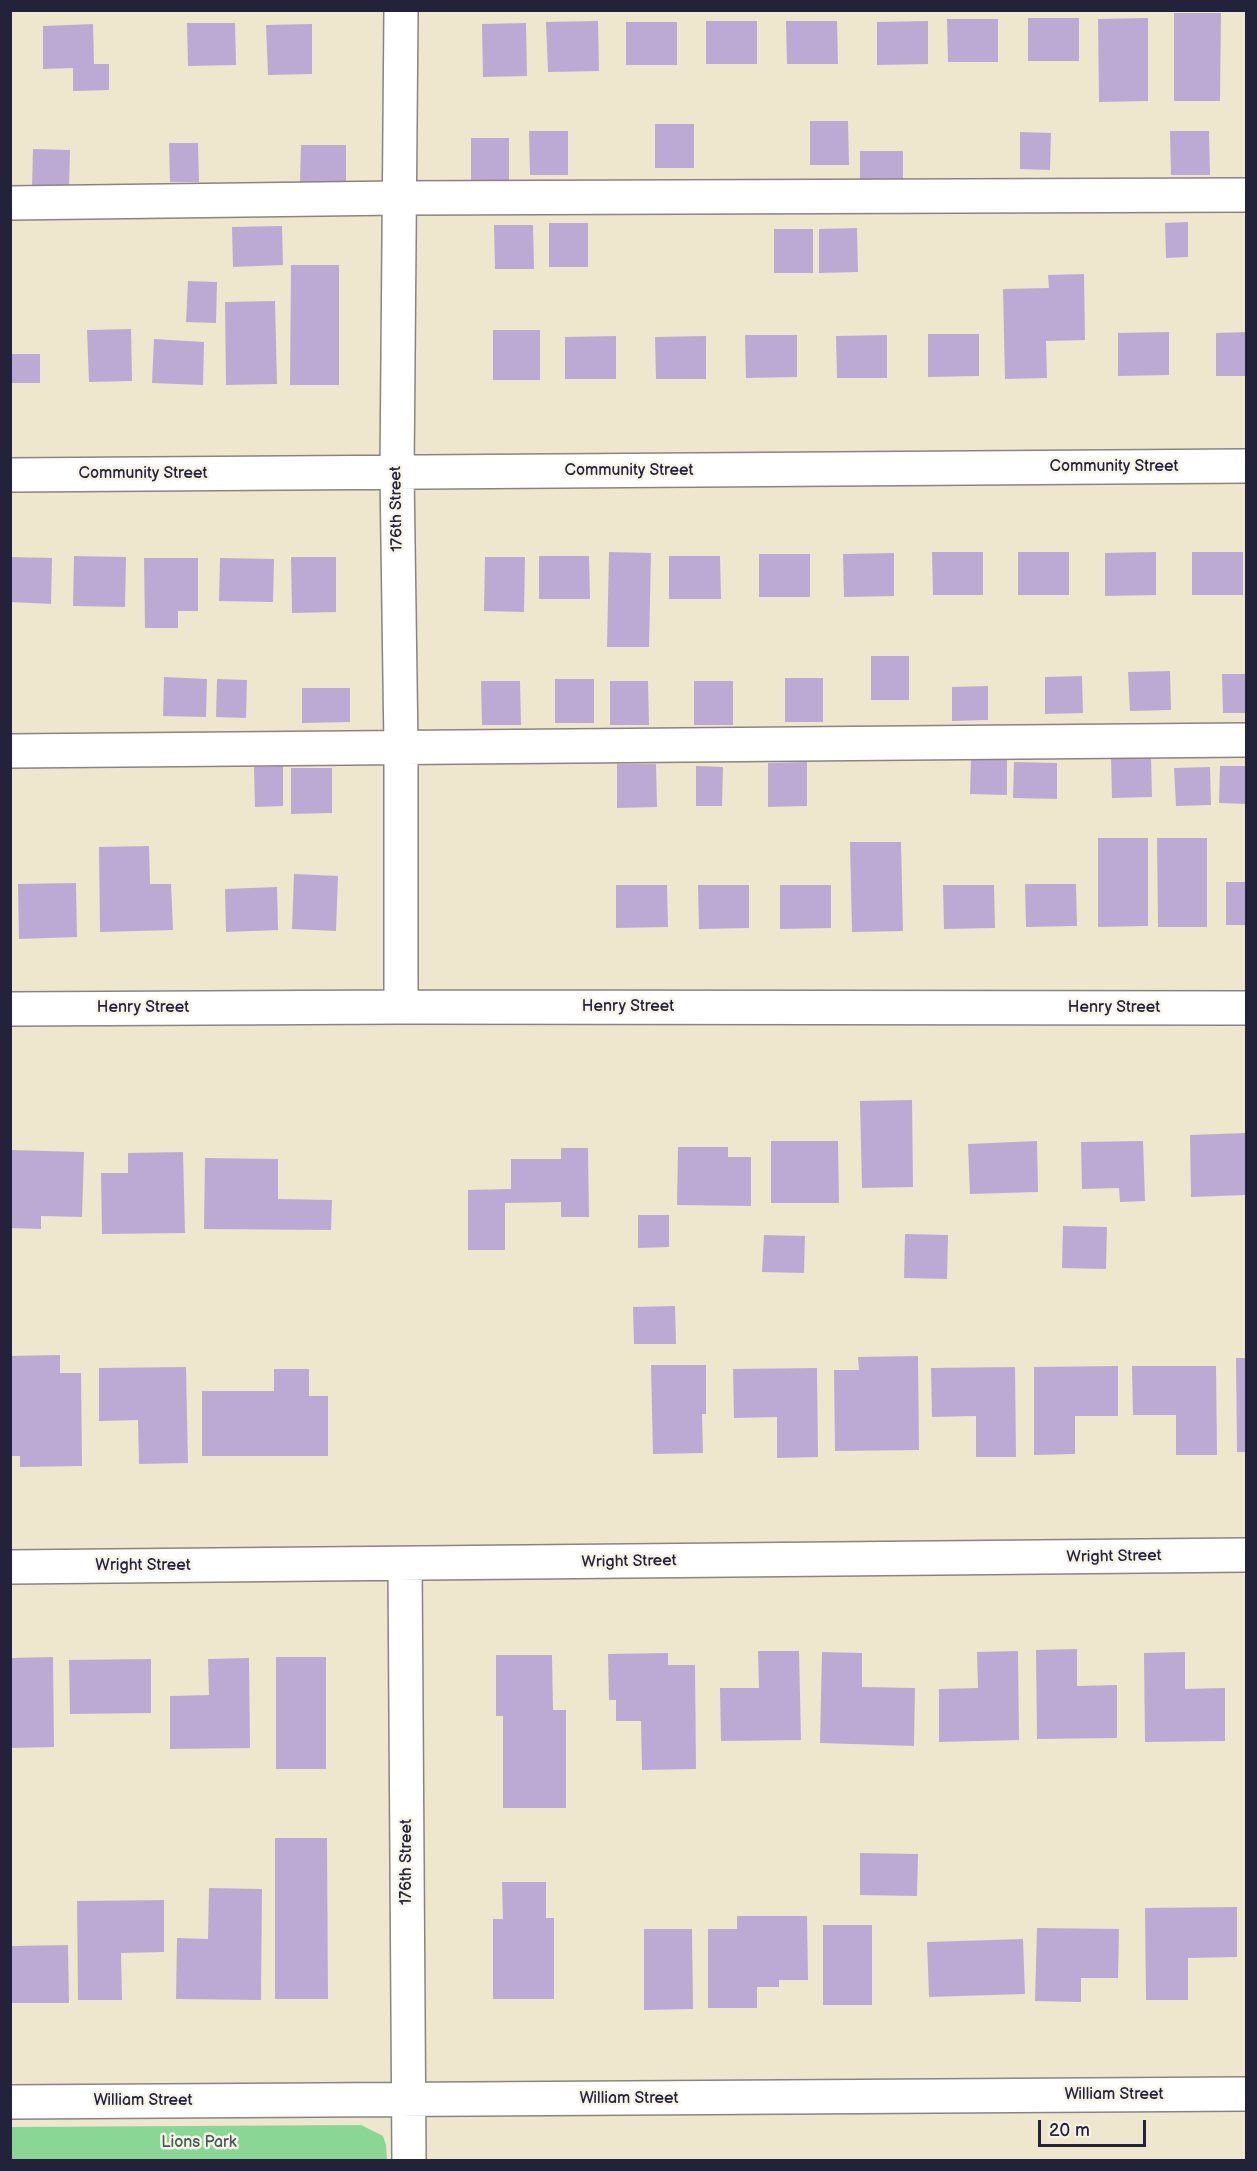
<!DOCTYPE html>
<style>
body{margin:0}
#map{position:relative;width:1257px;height:2171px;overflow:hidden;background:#efe7cd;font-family:"Balsamiq Sans",sans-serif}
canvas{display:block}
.frame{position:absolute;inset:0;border:12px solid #22223b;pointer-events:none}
.scale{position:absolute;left:1038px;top:2120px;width:108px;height:27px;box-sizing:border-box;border:3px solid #22223b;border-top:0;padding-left:8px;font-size:18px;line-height:21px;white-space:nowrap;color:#22223b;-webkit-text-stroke:4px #f7f3e8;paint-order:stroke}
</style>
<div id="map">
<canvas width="1257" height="2171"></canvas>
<div class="frame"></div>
<div class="scale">20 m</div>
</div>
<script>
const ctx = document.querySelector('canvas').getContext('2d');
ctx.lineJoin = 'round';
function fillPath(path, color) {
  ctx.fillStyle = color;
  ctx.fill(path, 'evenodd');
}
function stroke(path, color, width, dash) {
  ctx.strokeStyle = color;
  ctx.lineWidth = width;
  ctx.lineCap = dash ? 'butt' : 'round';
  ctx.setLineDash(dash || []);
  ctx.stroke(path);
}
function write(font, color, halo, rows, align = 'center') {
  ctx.font = font + ' "Balsamiq Sans",sans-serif';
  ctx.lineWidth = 5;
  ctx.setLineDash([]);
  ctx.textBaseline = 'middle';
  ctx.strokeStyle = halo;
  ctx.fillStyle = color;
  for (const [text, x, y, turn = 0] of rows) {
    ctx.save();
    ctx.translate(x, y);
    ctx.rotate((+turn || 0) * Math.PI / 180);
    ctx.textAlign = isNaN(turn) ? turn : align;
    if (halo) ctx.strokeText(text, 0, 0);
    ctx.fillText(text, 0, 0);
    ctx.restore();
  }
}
fillPath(new Path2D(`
 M361,2125L383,2136L386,2145L387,2160H11V2127Z`), '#8ad694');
fillPath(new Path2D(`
 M1174,13H1221L1220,101H1174Z
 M1028,18H1079V61H1028Z
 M1148,18V101L1099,102L1098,19Z
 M947,19H998V62H948Z
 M598,21L599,71L548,72L546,22Z
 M706,21H757V64H706Z
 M786,21H837L838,64H787Z
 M928,21V64L877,65V22Z
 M626,22H677V65H626Z
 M187,23H235L236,65L188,66Z
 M526,23L527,76L483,77L482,24Z
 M93,24L94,64H109V90L73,91V68L43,69V26Z
 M312,24V74L268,75L266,25Z
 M810,121H848L849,165H810Z
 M655,124H694V168H655Z
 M529,131H568V175H530Z
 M1170,131H1209L1210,175H1171Z
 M1020,132L1051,133L1050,170L1020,169Z
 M471,138H509V182H471Z
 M169,143H198L199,182H170Z
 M301,145H346V183H300Z
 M33,149L70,150L69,189L32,188Z
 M860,151H903V179H860Z
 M1188,222V257L1166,258L1165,223Z
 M549,223H588V267H549Z
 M494,225H533L534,269H495Z
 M282,226L283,265L233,267L232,227Z
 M857,228L858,272L819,273V229Z
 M774,229H813V273H774Z
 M291,265H339V385H290Z
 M1084,274L1085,340L1046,341L1047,378L1005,379L1003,289L1049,288L1048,275Z
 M188,281L217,282L216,323L186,322Z
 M275,301L277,384L226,385L225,302Z
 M131,329L132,381L89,382L87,330Z
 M493,330H540V380H493Z
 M1169,332V375L1118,376V333Z
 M1246,332V376H1216V333Z
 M928,334H979V376L928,377Z
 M745,335H797V377L746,378Z
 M887,335V378H837L836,336Z
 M616,336V379H565V337Z
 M706,336V379H656L655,337Z
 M154,339L204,342L203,385L152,383Z
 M10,354H40V383H10Z
 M609,552L651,553L649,647H607Z
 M932,552H983V595H933Z
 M1018,552H1069V595H1018Z
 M1156,552V595L1105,596V553Z
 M1192,552H1243V595H1192Z
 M894,553V596L844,597L843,554Z
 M759,554H810V597H759Z
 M74,556L126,557L125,607L73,606Z
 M539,556H589L590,599H539Z
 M669,556H720L721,599H669Z
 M10,557L52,558L51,604L10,602Z
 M291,557H336V612L292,613Z
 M485,557H525L524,612L484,611Z
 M144,558H198V611H178V628H145Z
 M220,558L274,559L273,602L219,601Z
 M871,656H909V700H871Z
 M1170,671L1171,710L1130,711L1128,672Z
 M1222,674H1246V713H1223Z
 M1082,676L1083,713L1045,714V677Z
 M164,677L207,679L206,717L163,716Z
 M785,678H823V722H785Z
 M217,679L247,680L246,718L216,717Z
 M555,679H594V723H555Z
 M481,681H520L521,725H482Z
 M610,681H648L649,725H610Z
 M694,681H733V725H694Z
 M988,686V720L952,721V687Z
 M302,688H350V722L302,723Z
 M1151,756L1152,797L1112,798L1111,758Z
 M971,759L1007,760V795L970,794Z
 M807,762V806L768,807V763Z
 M1014,762L1057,763V799L1013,798Z
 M617,764H656L657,807L617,808Z
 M283,766V806L255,807L254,767Z
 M696,766L723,767L722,806H696Z
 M1220,766H1246V804L1219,803Z
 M1210,767L1211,805L1176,806L1174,768Z
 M291,768H332V813L291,814Z
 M1098,838H1148V926L1098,927Z
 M1157,838H1207V927H1158Z
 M850,842H901L903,931L852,932Z
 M149,846L150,884H171L173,930L100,932L99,847Z
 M294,874L338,876L336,931L292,929Z
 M1226,882H1246V925H1226Z
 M76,883L77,937L19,939L18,884Z
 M1025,884H1076L1077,926L1026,927Z
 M616,885H667L668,927L616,928Z
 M698,885H749V928L699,929Z
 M780,885H831V928L780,929Z
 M943,885H994L995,928L944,929Z
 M277,887L278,930L226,932L225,889Z
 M912,1100L913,1187L862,1188L860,1101Z
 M1246,1133V1195L1191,1197L1190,1135Z
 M771,1141H838L839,1203H771Z
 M1037,1141L1038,1192L970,1194L968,1144Z
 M1143,1141L1145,1201L1120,1202L1119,1188L1082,1189L1081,1142Z
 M678,1147H728V1157H751V1206L677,1205Z
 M561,1148H588L589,1217H561V1202L505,1203V1250H468V1190L511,1189V1159H561Z
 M10,1150L84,1152L82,1217L41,1216V1229L10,1228Z
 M183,1152L185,1233L102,1234L101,1173H128V1153Z
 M205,1158L278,1159V1199L332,1200L331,1230L204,1229Z
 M638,1215H669V1247L638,1248Z
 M1063,1226L1107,1227L1106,1269L1062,1268Z
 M905,1234L948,1235L947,1279L904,1278Z
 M764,1235L805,1236L804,1273L762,1272Z
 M675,1306L676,1344H634L633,1307Z
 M60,1355V1373H81L82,1466L20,1467V1456H10V1356Z
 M918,1356L919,1450L835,1451L834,1370H859L858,1357Z
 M1236,1358H1246V1452H1237Z
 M651,1365H706V1414H702L703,1453L653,1454Z
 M1118,1366V1416H1075V1454L1034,1455V1367Z
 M1132,1366H1216L1217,1455H1176V1415H1133Z
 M186,1367L188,1463L139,1464L138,1420L99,1421V1368Z
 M1015,1367L1016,1457H976V1416L932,1417L931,1368Z
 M817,1368L818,1457L777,1458V1417L734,1418L733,1369Z
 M274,1369H309V1396H328V1456H202V1391H274Z
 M1077,1649V1686L1117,1685V1738L1037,1739L1036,1650Z
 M758,1651H799L801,1740L721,1741L720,1688H759Z
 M1018,1651L1019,1740L939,1742V1689L978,1688L977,1652Z
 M822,1652L862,1653V1687L915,1688L914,1746L820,1743Z
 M1185,1652V1689L1225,1688V1741L1145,1742L1144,1653Z
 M668,1653V1665H695L696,1769L642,1770L641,1721H616V1700H609L608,1654Z
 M496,1655H552L553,1710H566V1808H503V1716H496Z
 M53,1657L54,1747L10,1748L12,1658Z
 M276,1657H326V1769H276Z
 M249,1658L250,1748L170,1749V1696L209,1695L208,1659Z
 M151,1659V1713L70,1714L69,1660Z
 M275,1838H327L328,1999H275Z
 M860,1853L918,1854L917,1896L860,1895Z
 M502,1882H546V1918H554V1999H493V1919H503Z
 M209,1888L262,1889L261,2000L176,1999L177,1938L208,1939Z
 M164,1900V1952L121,1953L122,2000H78L77,1901Z
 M1237,1907V1957L1188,1958V2000H1146L1145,1908Z
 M737,1916H807L808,1980H779V1987H757V2008H708V1929H737Z
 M823,1925H872V2005H823Z
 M1037,1928L1119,1929L1118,1978H1081V2002L1035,2001Z
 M644,1929H692L693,2009L644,2010Z
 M1023,1939L1025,1994L929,1997L927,1942Z
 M68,1945L69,2003H10V1946Z`), '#bdaad4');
const minor = new Path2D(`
 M401,10L397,473L401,748V1007
 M10,203L399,198L1246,195
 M10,475L1246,466
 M10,751L1246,740
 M10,1009L401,1007L1246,1008
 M405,1564L409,2160
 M10,1567L1246,1555
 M10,2102L1246,2094`);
stroke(minor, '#888484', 36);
stroke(minor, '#fff', 33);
write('16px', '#22223b', '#f7f3e8', [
 ["Community Street",1114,467],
 ["Community Street",629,471],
 ["Community Street",143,474],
 ["176th Street",397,509,-91],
 ["Henry Street",628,1007],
 ["Henry Street",143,1008],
 ["Henry Street",1114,1008],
 ["Wright Street",1114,1557,-1],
 ["Wright Street",629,1562,-1],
 ["Wright Street",143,1566],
 ["176th Street",407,1862,-90],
 ["William Street",1114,2095],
 ["William Street",629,2099],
 ["William Street",143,2101]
]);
write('16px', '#415856', '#f7f3e8', [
 ["Lions Park",199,2143]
]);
</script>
